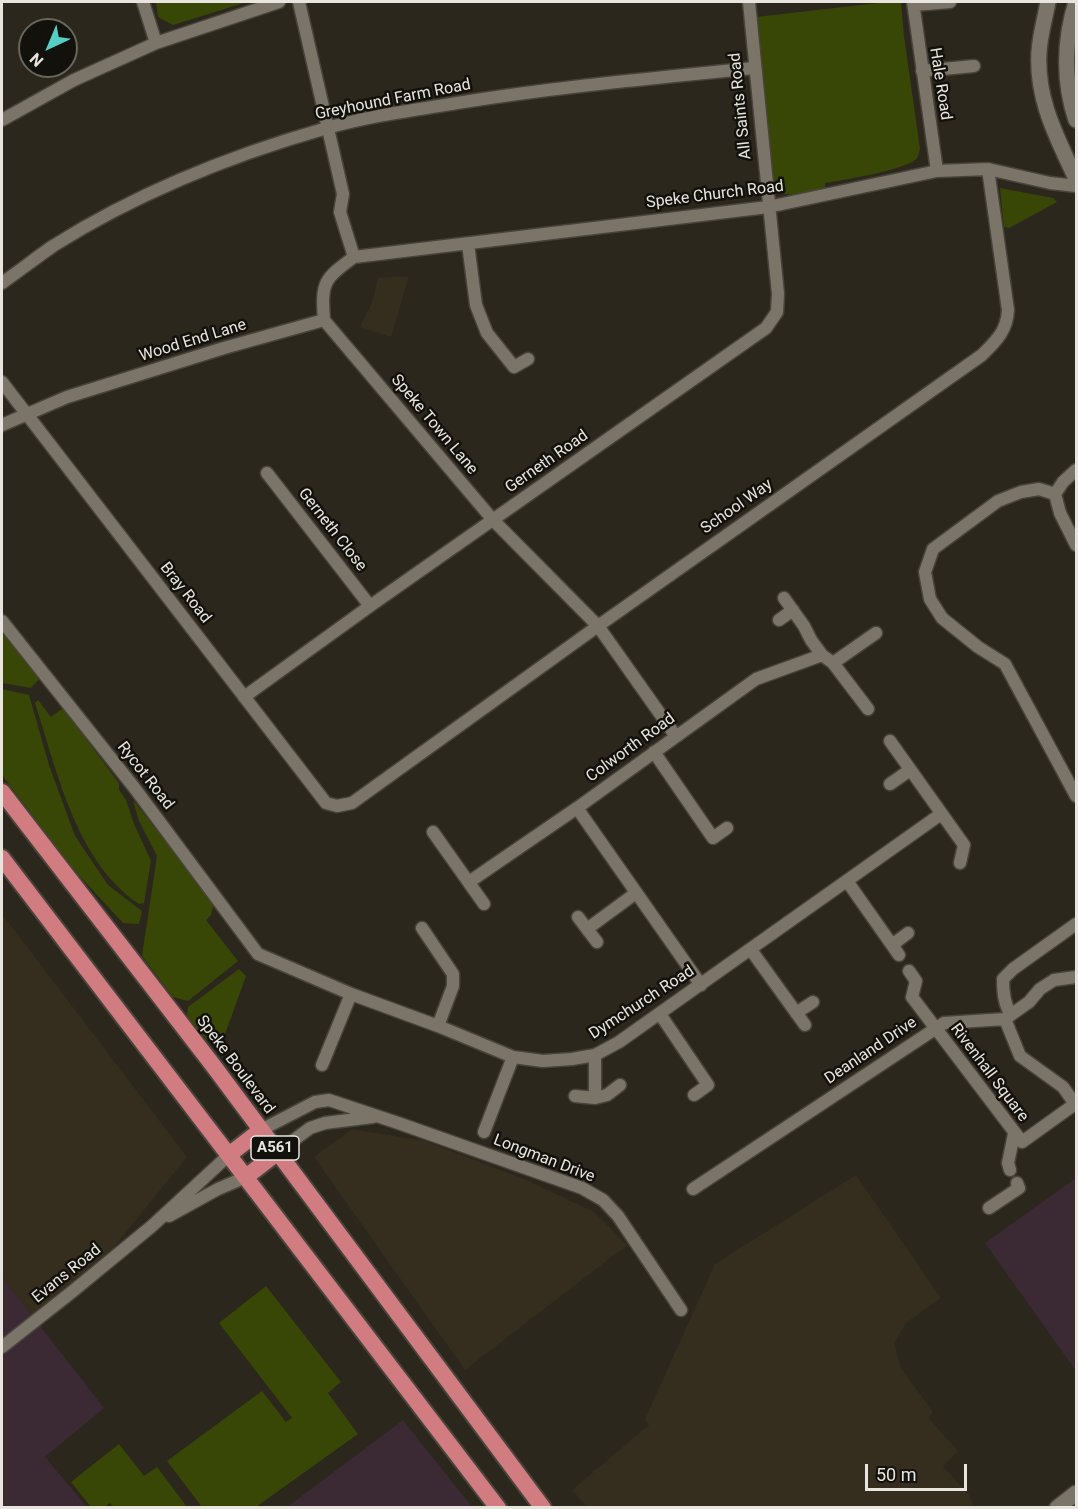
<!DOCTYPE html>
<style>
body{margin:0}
#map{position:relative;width:1078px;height:1509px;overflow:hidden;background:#2c271d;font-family:Roboto,sans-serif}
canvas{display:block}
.frame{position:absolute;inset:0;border:3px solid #e8e5df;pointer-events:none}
.north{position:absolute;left:18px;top:18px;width:60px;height:60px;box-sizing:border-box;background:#13110c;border:2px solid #686660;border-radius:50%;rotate:224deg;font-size:16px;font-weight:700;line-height:24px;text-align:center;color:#e8e5df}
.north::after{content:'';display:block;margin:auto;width:21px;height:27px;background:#55cec4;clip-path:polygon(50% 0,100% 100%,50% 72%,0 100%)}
.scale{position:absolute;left:865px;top:1464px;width:102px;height:27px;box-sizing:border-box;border:3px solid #e8e5df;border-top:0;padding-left:8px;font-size:18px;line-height:21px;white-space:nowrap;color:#e8e5df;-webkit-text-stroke:4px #13110c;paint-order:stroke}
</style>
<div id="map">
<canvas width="1078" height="1509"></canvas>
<div class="frame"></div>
<div class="north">N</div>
<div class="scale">50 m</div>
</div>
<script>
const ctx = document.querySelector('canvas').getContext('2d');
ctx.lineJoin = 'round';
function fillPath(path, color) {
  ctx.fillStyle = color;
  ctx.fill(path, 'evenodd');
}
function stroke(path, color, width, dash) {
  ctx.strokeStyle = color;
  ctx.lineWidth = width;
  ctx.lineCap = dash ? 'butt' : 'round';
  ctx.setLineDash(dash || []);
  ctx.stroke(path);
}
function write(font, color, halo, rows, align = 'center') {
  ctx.font = font + ' Roboto,sans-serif';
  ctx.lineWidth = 5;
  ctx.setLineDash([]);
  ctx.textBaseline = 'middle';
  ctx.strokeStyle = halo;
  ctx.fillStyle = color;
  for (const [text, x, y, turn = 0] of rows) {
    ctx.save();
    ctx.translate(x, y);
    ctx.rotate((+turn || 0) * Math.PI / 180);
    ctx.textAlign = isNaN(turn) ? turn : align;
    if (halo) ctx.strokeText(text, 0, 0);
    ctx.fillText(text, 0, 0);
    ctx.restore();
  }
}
fillPath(new Path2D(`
 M409,276L391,337L360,327L372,303L378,278Z
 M2,914L187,1157L114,1247L31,1315L2,1277Z
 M352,1129L425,1141L529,1181L594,1212L627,1245L465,1370L314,1157Z
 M856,1175L941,1298L906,1323L894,1343L901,1368L933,1412L928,1418L958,1451L943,1466L969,1495L974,1507H587L572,1490L649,1425L645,1419L715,1264Z`), '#352d1d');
fillPath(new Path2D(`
 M1076,1178V1371L985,1243Z
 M2,1277L104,1408L45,1457L87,1507H2Z
 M403,1420L472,1507H287Z`), '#3b2933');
fillPath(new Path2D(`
 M156,2H247L173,25L158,17Z
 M887,2H901L904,36L920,149C920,149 918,157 917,158C910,169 840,181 825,183V189C807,192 786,201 773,187L756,17Z
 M1000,188L1053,198L1057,202L1009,228L1004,227Z
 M2,630L39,679L31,688L2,683Z
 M2,689L29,695L49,765L75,836L108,885L142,911L139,924L123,923L73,869L2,775Z
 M38,700L51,717L63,708L119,783V790L126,800L134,824L151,861L144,903L139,904C76,862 57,771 35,703Z
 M133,800L214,903L211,915L206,920L238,961L188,1001L173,997L142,956L157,856L139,821Z
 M239,969L246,976L224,1037L207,1040L187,1016L188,1007Z
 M266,1286L341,1382L328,1393L358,1434L256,1507H202L167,1461L262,1391L286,1422L292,1418L219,1323Z
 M119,1444L144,1476L157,1467L187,1507H114L110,1503L104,1507H91L71,1482Z`), '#384606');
const minor = new Path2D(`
 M143,2L156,43
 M299,2L343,194L340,212L354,257
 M913,2L937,171
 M914,5L950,2
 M922,71L974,66
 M2,120L74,80L156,43L279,2
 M468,244L476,305L487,333L514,367L528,359
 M2,283C19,271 36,258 53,246C137,193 232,155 327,128C369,116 414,110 457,103C555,87 655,78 754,68
 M324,320L493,520L598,626L675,735
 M2,382L326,803L337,806L352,803L598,626L982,355C996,341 1007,331 1008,310L988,169
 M2,425L67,397L224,348L324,320C321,282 324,279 354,257L768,207L937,171L988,169L1050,183L1076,186
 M1076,470L1063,482L1055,494L1060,513L1076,545
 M267,473L370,606
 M1055,494L1039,489L1021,492L998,501L933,549L925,572L930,599L942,618L978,647L1005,664L1076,796
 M784,598L804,626L811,640L822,655L833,663L868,709
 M779,620L793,610
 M2,621L133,786L258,954L351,994L438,1026L513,1057L543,1061L572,1059L595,1055L619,1042L941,814
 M833,663L876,633
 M244,697L370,606L766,328L777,312L778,294L749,2
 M890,741L964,845L960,863
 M654,752L713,838L727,828
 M890,784L910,770
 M577,808L701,985
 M433,832L484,904
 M847,881L899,955
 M469,882L577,808L756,679L822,655
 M578,917L587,929
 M422,928L453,974V986L438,1026
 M597,942L587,929L636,893
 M892,945L908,933
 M751,950L805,1025
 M909,971L916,981L912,997L1022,1142L1075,1104L1063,1087L1020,1056L1005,1019
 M796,1013L813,1002
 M660,1014L708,1085L694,1095
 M1011,1015C1004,1004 1003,992 1003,979L1013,969L1076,924
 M595,1055V1098L607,1095L620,1085
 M322,1065L351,994
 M575,1096L595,1098
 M261,1130L315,1102L329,1100L401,1124L582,1188L603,1200L618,1216L681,1310
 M484,1132L513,1057
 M278,1152L310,1128L325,1123L373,1117
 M1010,1170L1008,1163L1014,1134
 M693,1189L944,1023L1005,1019L1029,1002L1040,989L1054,980L1076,977
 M989,1208L1019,1188L1017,1183
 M169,1216L218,1189L246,1177
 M2,1347L73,1291L152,1226L230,1154`);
const tertiary = new Path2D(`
 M1048,2C1045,18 1040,35 1039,52C1036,100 1057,137 1076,179
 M1076,2C1064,40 1063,82 1076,120
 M1057,1508L1076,1493`);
const trunk = new Path2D(`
 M2,792L212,1064L543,1508
 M2,858L498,1508
 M230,1154L261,1130
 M246,1177L278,1152`);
stroke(minor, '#48433b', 15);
stroke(tertiary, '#48433b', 18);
stroke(trunk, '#48433b', 20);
stroke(minor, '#7b7569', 12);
stroke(tertiary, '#7b7569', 15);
stroke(trunk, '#d07c81', 16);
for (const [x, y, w] of [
 [275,1148,48]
]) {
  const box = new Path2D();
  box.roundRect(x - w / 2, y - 12, w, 24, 4.5);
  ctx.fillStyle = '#13110c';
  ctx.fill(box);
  stroke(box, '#e8e5df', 1.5);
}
write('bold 15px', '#e8e5df', null, [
 ["A561",275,1148]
]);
write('16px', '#e8e5df', '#13110c', [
 ["Hale Road",940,84,81],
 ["Greyhound Farm Road",393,100,-11],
 ["All Saints Road",741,106,-96],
 ["Speke Church Road",715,195,-7],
 ["Wood End Lane",193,341,-17],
 ["Speke Town Lane",434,425,50],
 ["Gerneth Road",547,462,-35],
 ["School Way",737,507,-35],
 ["Gerneth Close",332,530,52],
 ["Bray Road",185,593,52],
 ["Colworth Road",631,748,-36],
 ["Rycot Road",145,776,52],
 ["Dymchurch Road",642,1003,-33],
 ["Deanland Drive",871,1051,-34],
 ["Speke Boulevard",235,1065,53],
 ["Rivenhall Square",989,1073,53],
 ["Longman Drive",544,1159,21],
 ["Evans Road",67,1274,-39]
]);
</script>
